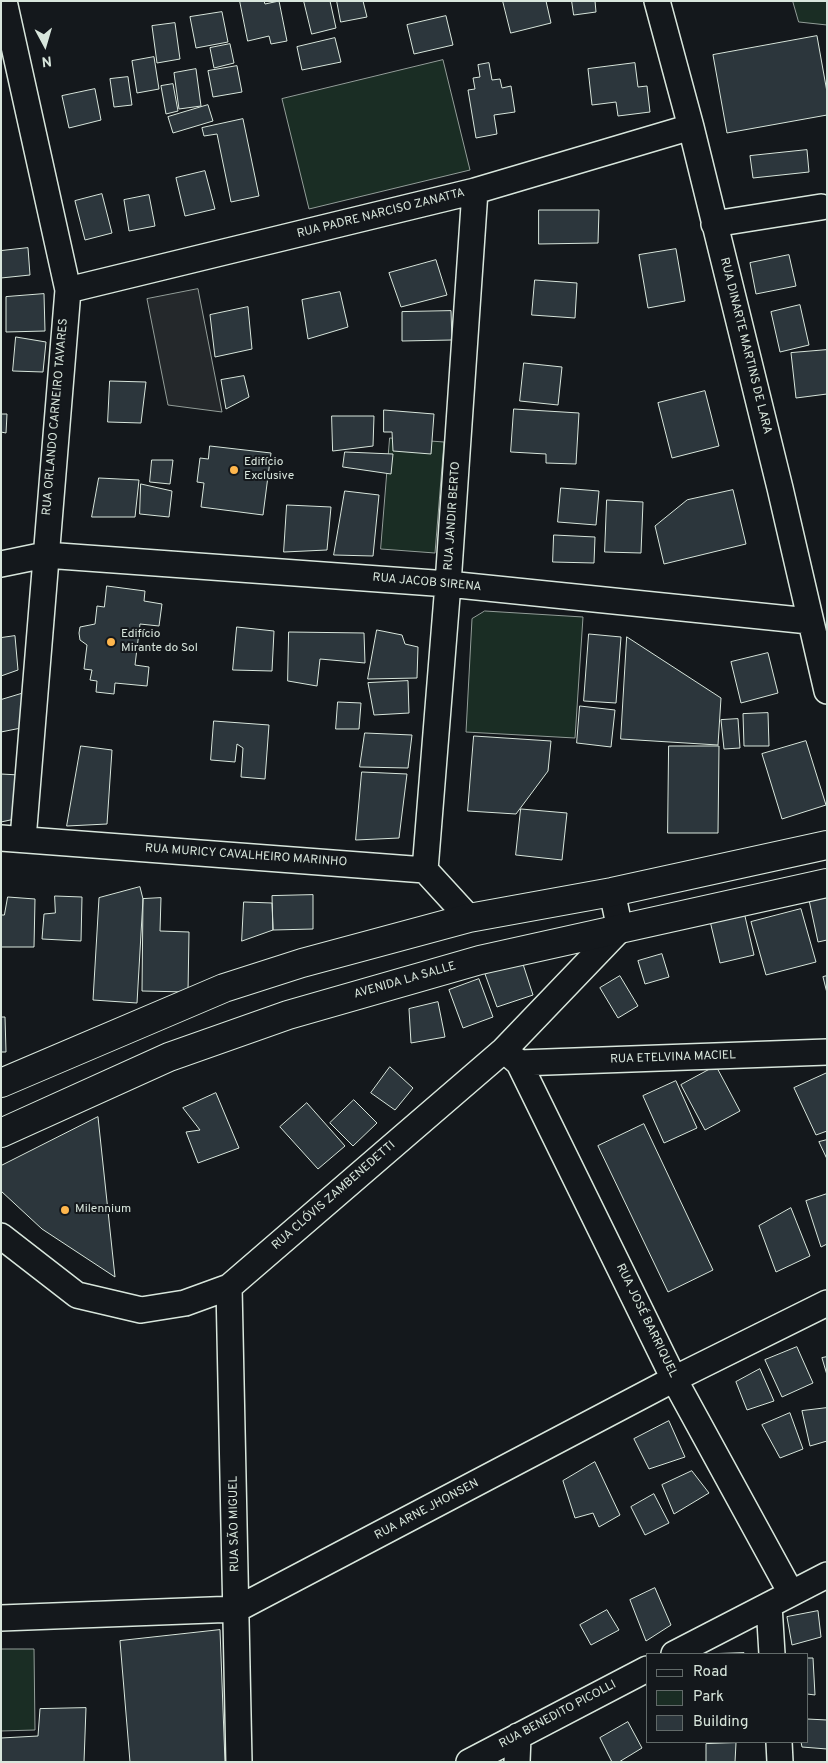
<!DOCTYPE html>
<meta charset="utf-8">
<style>
body{margin:0}
#map{position:relative;width:828px;height:1763px;overflow:hidden;background:#14181c;font-family:Overpass,sans-serif}
canvas{display:block}
.frame{position:absolute;inset:0;border:2px solid #d8e6dc;pointer-events:none}
.legend{position:absolute;left:646px;top:1653px;width:162px;height:90px;box-sizing:border-box;background:#14181c;border:1px solid #626a69;margin:0;padding:6px 9px;list-style:none;font-size:15px;color:#d8e6dc}
.legend li{display:flex;align-items:center;gap:10px;height:25px}
.legend b{width:25px;border:1px solid #626a69}
.north{position:absolute;left:20px;top:20px;width:50px;height:50px;-webkit-text-stroke:4px #14181c;paint-order:stroke;rotate:174deg;font-size:14px;font-weight:700;line-height:20px;text-align:center;color:#d8e6dc}
.north::after{content:'';display:block;margin:auto;width:18px;height:22px;background:#d8e6dc;clip-path:polygon(50% 0,100% 100%,50% 72%,0 100%)}
</style>
<div id="map">
<canvas width="828" height="1763"></canvas>
<div class="frame"></div>
<ul class="legend">
<li><b style="height:6px;background:#14181c"></b>Road</li>
<li><b style="height:14px;background:#1a2d24"></b>Park</li>
<li><b style="height:14px;background:#2c363c"></b>Building</li>
</ul>
<div class="north">N</div>
</div>
<script>
const ctx = document.querySelector('canvas').getContext('2d');
ctx.lineJoin = 'round';
function fillPath(path, color) {
  ctx.fillStyle = color;
  ctx.fill(path, 'evenodd');
}
function stroke(path, color, width, dash) {
  ctx.strokeStyle = color;
  ctx.lineWidth = width;
  ctx.lineCap = dash ? 'butt' : 'round';
  ctx.setLineDash(dash || []);
  ctx.stroke(path);
}
function write(font, color, halo, rows, align = 'center') {
  ctx.font = font + ' Overpass,sans-serif';
  ctx.lineWidth = 4;
  ctx.setLineDash([]);
  ctx.textBaseline = 'middle';
  ctx.strokeStyle = halo;
  ctx.fillStyle = color;
  for (const [text, x, y, turn = 0] of rows) {
    ctx.save();
    ctx.translate(x, y);
    ctx.rotate((+turn || 0) * Math.PI / 180);
    ctx.textAlign = isNaN(turn) ? turn : align;
    if (halo) ctx.strokeText(text, 0, 0);
    ctx.fillText(text, 0, 0);
    ctx.restore();
  }
}
const green = new Path2D(`
 M793,1H827V25L799,22Z
 M443,60L470,170L309,209L282,99Z
 M390,438L444,442L435,553L381,549Z
 M485,611L583,617L575,738L466,732L472,619Z
 M1,1649H34L35,1730L1,1731Z`);
fillPath(green, '#1a2d24');
stroke(green, '#939e99', 1);
const parking = new Path2D(`
 M198,289L222,412L168,405L147,299Z`);
fillPath(parking, '#24282b');
stroke(parking, '#939e99', 1);
const building = new Path2D(`
 M240,1H264L265,4L279,1L287,41L271,44L269,36L248,41Z
 M304,1H330L336,28L312,34Z
 M337,1H363L367,17L341,22Z
 M503,1H546L551,23L511,33Z
 M572,1H595L596,12L574,15Z
 M222,12L228,42L196,48L190,17Z
 M446,16L453,45L414,54L407,25Z
 M175,23L180,59L157,63L152,26Z
 M817,36L827,92V115L727,133L713,55Z
 M335,38L341,62L302,70L297,47Z
 M230,44L234,63L214,68L210,48Z
 M154,57L159,89L137,93L132,61Z
 M489,63L492,80L500,79L502,88L511,86L515,112L494,115L497,134L476,138L468,90L475,89L473,78L480,77L478,65Z
 M635,63L638,87L647,86L650,112L618,116L616,102L592,105L588,69Z
 M237,66L242,92L213,97L208,71Z
 M196,69L201,106L179,109L174,73Z
 M128,77L132,105L114,107L110,79Z
 M173,84L178,111L166,114L161,86Z
 M95,89L101,120L69,128L62,96Z
 M208,105L213,121L173,133L168,117Z
 M243,119L259,196L231,202L217,134L204,136L202,128Z
 M807,150L809,172L753,178L750,156Z
 M205,171L215,209L185,216L176,178Z
 M102,194L112,233L85,240L75,201Z
 M149,195L155,226L129,231L124,200Z
 M539,210H599L598,243L539,244Z
 M28,248L30,275L1,278V251Z
 M676,249L685,301L648,308L639,255Z
 M789,255L796,286L756,294L750,263Z
 M436,260L447,295L401,307L389,273Z
 M535,280L577,283L575,318L532,315Z
 M340,292L348,327L308,339L302,300Z
 M44,294L45,331L6,332V297Z
 M800,305L809,345L780,352L771,312Z
 M248,307L252,349L215,357L210,315Z
 M451,311L452,340L402,341V312Z
 M16,337L46,342L43,372L13,371Z
 M827,350V394L796,398L791,353Z
 M524,363L562,367L558,405L520,401Z
 M244,376L249,397L226,409L221,380Z
 M110,381L146,382L141,423L108,422Z
 M705,391L719,446L672,458L658,403Z
 M514,409L579,413L576,464L546,463V454L511,452Z
 M384,410L434,414L431,454L393,451L392,432H384Z
 M1,414H7L6,433L1,432Z
 M332,416H374L373,446L333,451Z
 M210,446L271,453L263,515L201,507L204,483L197,482L200,458L208,459Z
 M345,452L393,454L391,474L343,467Z
 M152,460H173L170,484L150,482Z
 M99,478L139,480L135,517H92Z
 M141,484L172,491L169,517L140,514Z
 M561,488L599,491L596,525L558,522Z
 M733,490L746,544L664,564L655,526L687,500Z
 M345,491L379,495L373,556L334,555Z
 M607,500L643,502L641,553L605,552Z
 M287,505L331,507L327,550L284,552Z
 M554,535L595,537L594,563L553,562Z
 M107,586L145,591L144,601L162,604L159,626L140,624L135,665L149,667L147,686L115,683L114,694L96,692L97,681L90,680L92,670L84,669L87,645L80,640L79,633L80,627L95,624L97,606L104,607Z
 M237,627L274,631L272,671L233,670Z
 M377,630L402,635L405,644L418,647L417,678L368,679Z
 M289,632L364,633L365,663L320,659L317,686L288,681Z
 M589,634L621,637L616,703L584,701Z
 M15,636L18,670L1,676V638Z
 M627,637L721,698L718,745L621,739Z
 M768,653L778,693L741,703L731,662Z
 M408,681L409,713L374,715L368,683Z
 M24,693L21,728L1,732V700Z
 M338,702L361,703L359,729H336Z
 M580,706L615,710L611,747L577,743Z
 M768,713L769,746H744L743,714Z
 M738,719L740,748L724,749L721,720Z
 M214,721L269,725L265,779L241,777L243,748L237,744L235,762L211,760Z
 M365,733L412,735L408,768L360,767Z
 M474,736L551,741L548,771L516,814L468,811Z
 M806,741L826,805L782,819L762,754Z
 M81,746L112,750L107,824L67,826Z
 M669,746H719L718,833H668Z
 M362,772L407,774L399,838L356,840Z
 M1,774L19,775L15,819L1,822Z
 M521,809L567,813L562,860L516,855Z
 M140,887L143,899L137,1003L93,1000L99,898Z
 M313,895V929L273,930L272,896Z
 M55,896L82,897L81,941L42,939L44,914L55,913Z
 M827,896V940L818,942L809,900Z
 M8,897L35,899L34,947H1V915H4Z
 M161,898L160,931L189,932L188,992L142,991L143,899Z
 M244,902L272,903L273,930L242,941Z
 M801,909L816,962L766,975L751,922Z
 M744,912L754,955L720,963L710,921Z
 M662,954L669,977L645,984L638,961Z
 M522,961L533,995L497,1007L485,974Z
 M620,976L638,1006L618,1018L600,988Z
 M827,976V993L823,977Z
 M479,979L493,1017L463,1028L449,990Z
 M438,1002L445,1037L411,1043L409,1009Z
 M1,1017H5L6,1052H1Z
 M716,1066L740,1111L705,1130L681,1085Z
 M390,1067L413,1088L395,1110L371,1093Z
 M827,1073V1131L816,1135L794,1088Z
 M676,1081L697,1128L664,1143L643,1096Z
 M216,1093L239,1148L198,1163L186,1132L200,1130L183,1108Z
 M354,1100L377,1123L353,1146L330,1123Z
 M307,1103L345,1146L318,1169L280,1127Z
 M98,1117L115,1277L42,1229L1,1191V1166Z
 M644,1124L713,1270L668,1292L598,1146Z
 M827,1140V1159L819,1142Z
 M827,1194V1244L821,1247L806,1201Z
 M791,1208L810,1256L776,1272L759,1226Z
 M797,1347L813,1383L782,1397L765,1360Z
 M827,1357V1375L822,1358Z
 M760,1369L774,1401L747,1410L736,1382Z
 M827,1408V1441L810,1446L802,1411Z
 M790,1413L803,1449L780,1458L762,1425Z
 M669,1421L685,1457L649,1469L634,1439Z
 M595,1462L620,1515L599,1527L593,1513L575,1518L563,1481Z
 M692,1471L709,1493L674,1514L662,1485Z
 M654,1494L669,1523L645,1535L631,1507Z
 M655,1588L671,1625L646,1641L630,1600Z
 M607,1610L619,1630L591,1645L580,1625Z
 M818,1611L821,1637L792,1645L787,1617Z
 M220,1630L225,1762H130L120,1641Z
 M744,1653V1654H705Z
 M807,1658H813L815,1695L807,1694Z
 M86,1708L84,1762H1V1738L38,1736L40,1709Z
 M807,1719L827,1720V1749L802,1747L801,1742H807Z
 M628,1722L642,1748L619,1762H612L600,1738Z
 M736,1743L735,1762H706V1744Z`);
fillPath(building, '#2c363c');
stroke(building, '#d8e6dc', 1);
const minor = new Path2D(`
 M4,1L68,290L23,839
 M657,1L691,127L780,488L827,691
 M714,224L821,207
 M68,290L475,191L691,127
 M1,564L45,555L448,584L809,621
 M1,838L425,870L469,918
 M425,870L448,584L475,191
 M504,1050L519,1063L674,1379L791,1593
 M519,1063L827,1052
 M1,1236L77,1295L141,1310L185,1303L229,1287L504,1050L620,929L612,892
 M229,1287L239,1762
 M769,1605L772,1654
 M1,1618L237,1609L674,1379L827,1303
 M674,1654L827,1575
 M779,1742L780,1762
 M469,1762L647,1669
 M517,1762L518,1736`);
const major = new Path2D(`
 M1,1083L224,988L302,963L469,918L612,892L827,845
 M1,1133L169,1057L288,1015L480,960L827,883`);
stroke(minor, '#d8e6dc', 28);
stroke(major, '#d8e6dc', 30);
stroke(minor, '#14181c', 25);
stroke(major, '#14181c', 28);
for (const [x, y, r, color] of [
 [234,470,5,"#ffb74d"],
 [111,642,5,"#ffb74d"],
 [65,1210,5,"#ffb74d"]
]) {
  const dot = new Path2D();
  dot.arc(x, y, r, 0, 2 * Math.PI);
  ctx.fillStyle = color;
  ctx.fill(dot);
  stroke(dot, '#14181c', 2);
}
write('12px', '#d8e6dc', '#14181c', [
 ["RUA PADRE NARCISO ZANATTA",381,214,-14],
 ["RUA DINARTE MARTINS DE LARA",745,346,76],
 ["RUA ORLANDO CARNEIRO TAVARES",56,417,-85],
 ["RUA JANDIR BERTO",453,516,-86],
 ["RUA JACOB SIRENA",427,583,5],
 ["RUA MURICY CAVALHEIRO MARINHO",246,856,4],
 ["AVENIDA LA SALLE",405,981,-16],
 ["RUA ETELVINA MACIEL",673,1058,-2],
 ["RUA CLÓVIS ZAMBENEDETTI",334,1196,-41],
 ["RUA JOSÉ BARRIQUEL",646,1321,64],
 ["RUA ARNE JHONSEN",427,1510,-28],
 ["RUA SÃO MIGUEL",235,1524,-91],
 ["RUA BENEDITO PICOLLI",558,1715,-28]
]);
write('12px', '#d8e6dc', '#14181c', [
 ["Edifício",244,463],
 ["Exclusive",244,477],
 ["Edifício",121,635],
 ["Mirante do Sol",121,649],
 ["Milennium",75,1210]
], 'left');
</script>
